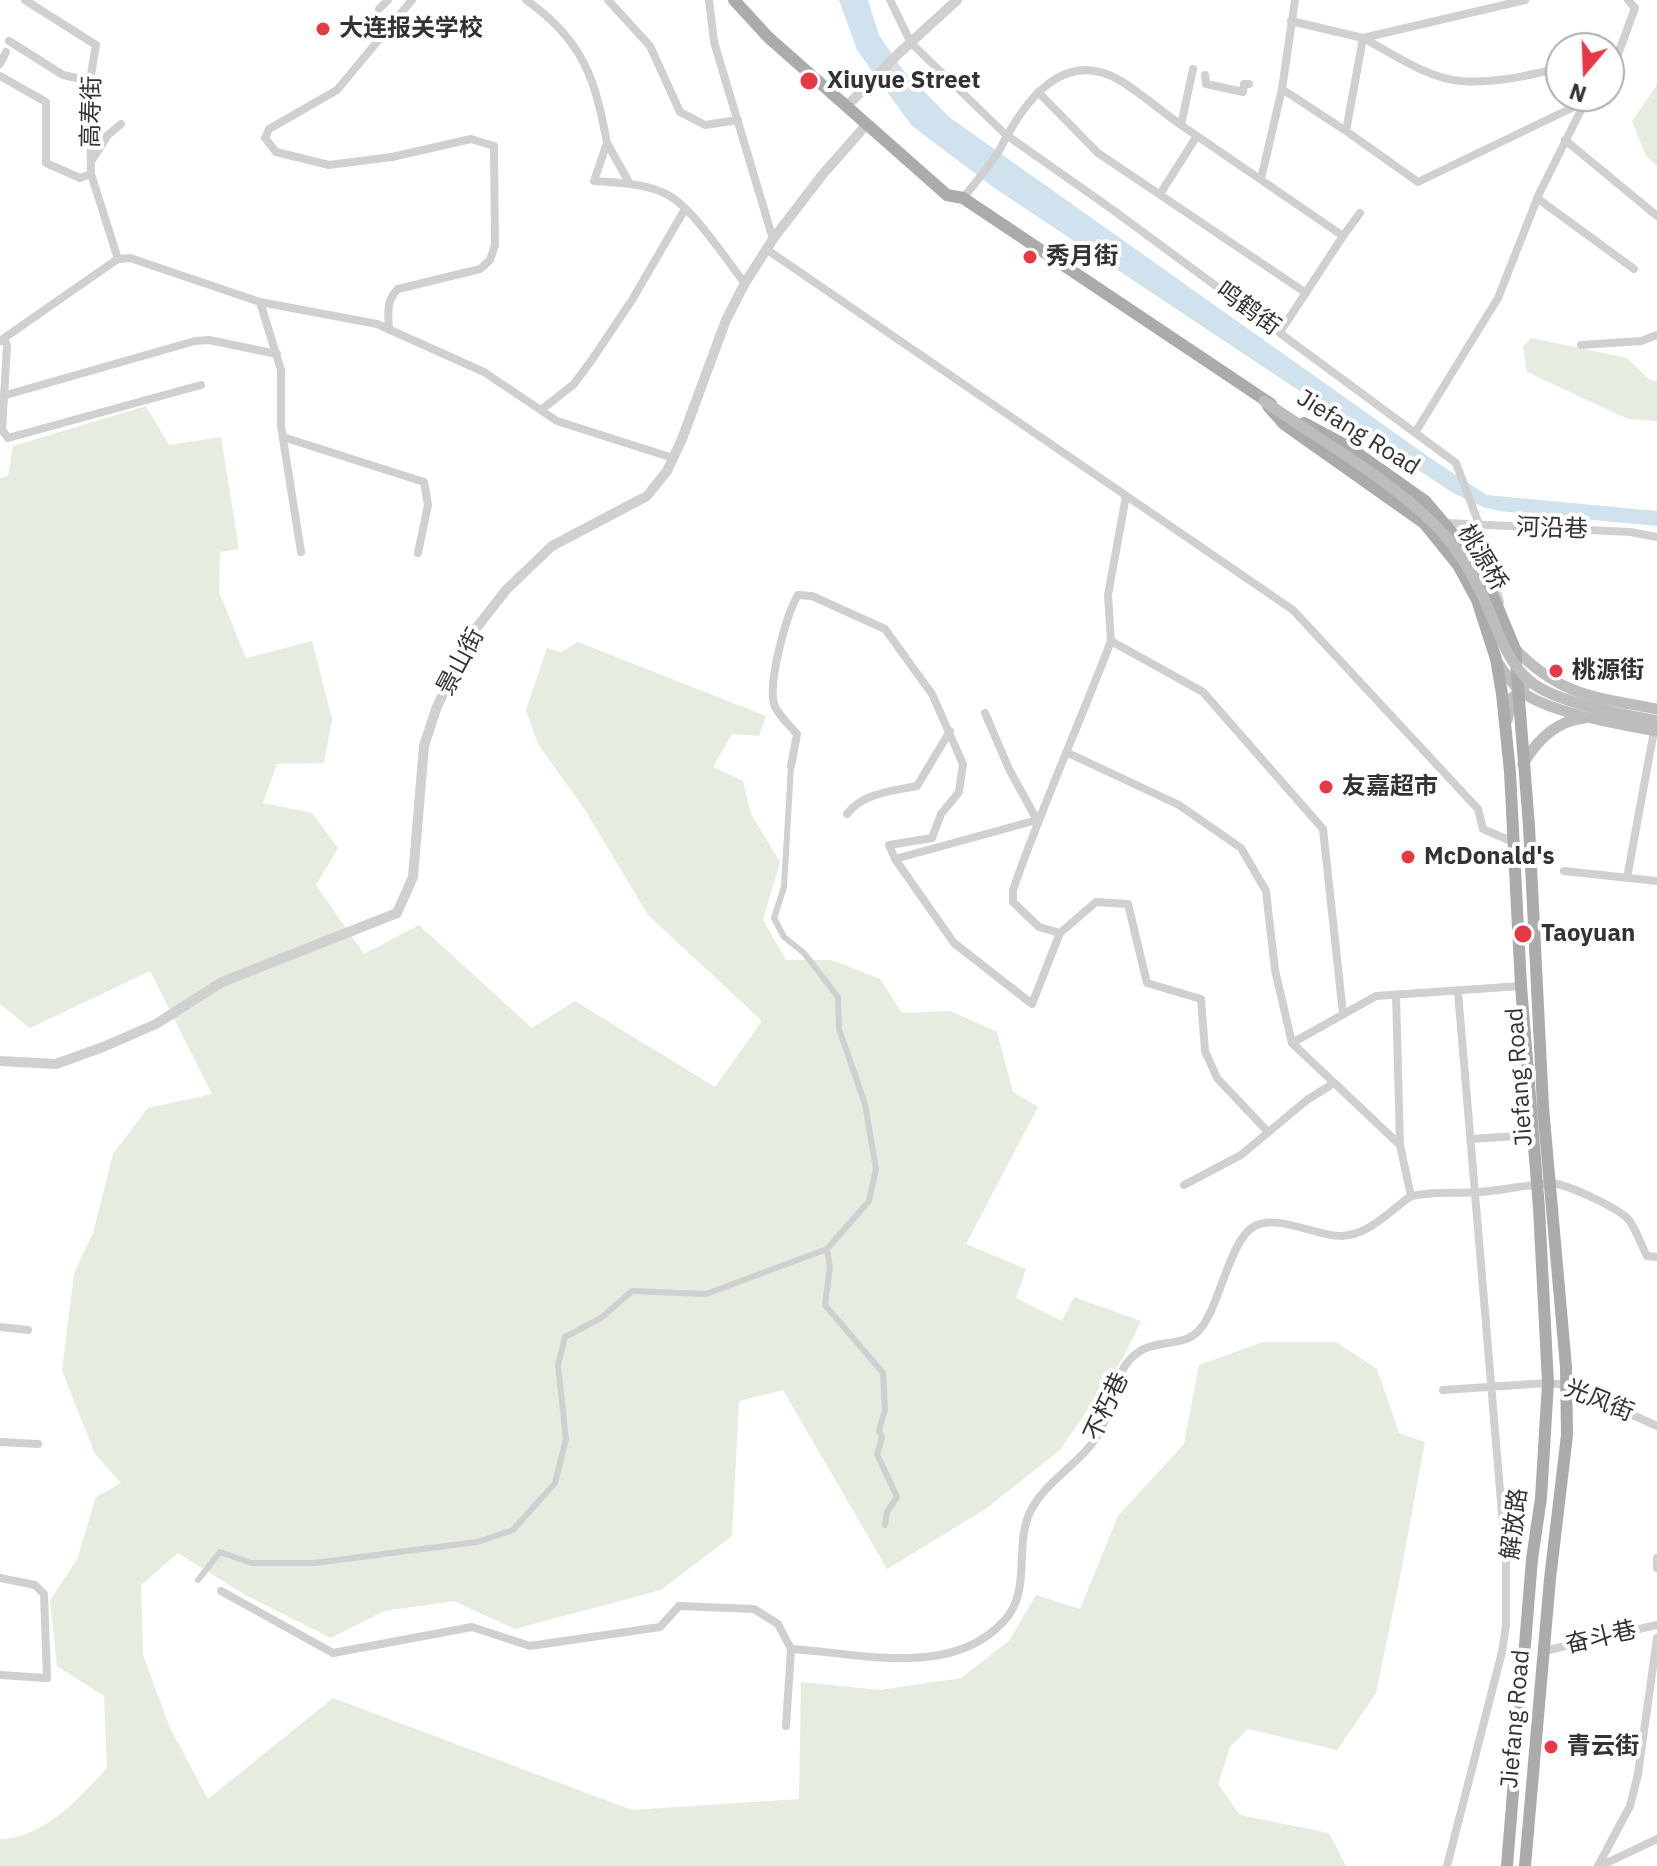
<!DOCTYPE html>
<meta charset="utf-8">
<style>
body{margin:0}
#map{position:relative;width:1657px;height:1866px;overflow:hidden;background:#fff;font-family:"IBM Plex Sans",sans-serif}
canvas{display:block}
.north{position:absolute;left:1545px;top:32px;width:80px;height:80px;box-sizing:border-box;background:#fff;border:2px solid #adadad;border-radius:50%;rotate:199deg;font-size:22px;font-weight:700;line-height:32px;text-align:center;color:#333}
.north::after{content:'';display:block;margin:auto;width:28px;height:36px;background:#e63946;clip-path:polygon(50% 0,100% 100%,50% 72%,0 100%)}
</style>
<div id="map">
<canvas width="1657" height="1866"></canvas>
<div class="north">N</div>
</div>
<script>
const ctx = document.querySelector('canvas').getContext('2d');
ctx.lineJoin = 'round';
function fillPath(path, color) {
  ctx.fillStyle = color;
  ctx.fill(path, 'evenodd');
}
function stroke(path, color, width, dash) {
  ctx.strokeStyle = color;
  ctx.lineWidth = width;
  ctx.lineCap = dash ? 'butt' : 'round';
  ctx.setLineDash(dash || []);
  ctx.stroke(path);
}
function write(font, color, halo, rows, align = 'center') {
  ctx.font = font + ' "IBM Plex Sans","Noto Sans SC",sans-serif';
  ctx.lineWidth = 8;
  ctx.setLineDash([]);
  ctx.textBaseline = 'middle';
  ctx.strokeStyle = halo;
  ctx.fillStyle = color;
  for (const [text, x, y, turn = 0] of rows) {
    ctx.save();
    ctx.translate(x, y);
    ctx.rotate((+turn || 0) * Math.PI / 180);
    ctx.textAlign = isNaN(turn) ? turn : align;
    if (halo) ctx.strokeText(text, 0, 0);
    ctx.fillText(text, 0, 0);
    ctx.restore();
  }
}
fillPath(new Path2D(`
 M1657,85V166L1646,156L1632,121Z
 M1531,338L1627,358L1649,379L1657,382V421L1628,419L1527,372L1523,347Z
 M146,406L169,445L221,437L239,549L220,552L219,592L246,658L312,641L332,719L324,763L277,764L263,803L312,813L338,848L316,885L364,954L419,925L532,1028L575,1001L715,1087L762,1021L648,915L585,810L538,744L526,710L547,648L561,652L578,642L766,716L759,736L732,734L713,767L743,781L751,814L780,862L763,920L786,960H832L880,979L902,1013L950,1011L997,1032L1013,1092L1038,1107L966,1244L1026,1269L1016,1298L1062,1321L1074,1297L1141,1321L1123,1358L1060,1450L987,1508L887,1569L783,1390L739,1401L732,1536L661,1590L515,1629L454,1601L384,1611L331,1638L247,1596L178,1553L141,1585L143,1655L170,1728L208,1799L333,1698L632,1810L799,1799L801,1682L880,1690L961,1678L1009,1641L1036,1595L1080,1609L1118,1516L1184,1444L1199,1365L1263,1342H1336L1377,1369L1399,1433L1425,1442L1398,1587L1376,1693L1337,1750L1248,1729L1230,1747L1218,1784L1240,1815L1329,1833L1346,1866H0V1839C45,1838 78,1799 107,1768L104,1696L57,1666L50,1601L77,1559L96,1497L121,1483L95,1454L62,1371L74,1273L93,1233L113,1154L148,1108L212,1094L150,971L30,1028L0,1004V478L8,476L13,446Z`), '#e6ecdf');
fillPath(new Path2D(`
 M839,0H868L879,35L902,69L949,117L1436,462L1487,495L1657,511V526L1499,511L1483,507L1453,493L993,187L911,125L857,50Z`), '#cfe2ee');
stroke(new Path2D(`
 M827,1249L830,1267L825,1305L883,1373L885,1410L879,1430L882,1438L877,1454L897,1497L887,1512L885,1525
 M198,1580L220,1552L251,1563H314L477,1542L513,1530L555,1483L566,1439L558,1365L565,1337L601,1318L632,1291L706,1294L827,1249L869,1201L876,1169L865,1104L839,1029L838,997L804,953L784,937L774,918L784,887L791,766`), '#d0d0d0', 6);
stroke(new Path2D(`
 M25,0L96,45L90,81L91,174L118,259
 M526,0C583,40 595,78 607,143
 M608,0L650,46L680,112L705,125L738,120
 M709,0L714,42L773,239
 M890,0L911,43L1005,134L1113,210L1456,463L1480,527L1500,602
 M1295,0L1282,89L1346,131L1363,38C1392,53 1428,79 1461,81C1495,84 1528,75 1561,68
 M379,9L388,0
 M1291,21L1363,38L1525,0
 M9,41L63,75L90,81
 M0,64L6,52
 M1609,68L1617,57L1635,8L1628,0
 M1193,69L1181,125L1343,236L1280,332
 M1205,75L1206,84L1243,92L1244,84H1249
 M0,76L46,102V163L80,178L91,174
 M1038,92L1098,153L1306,293
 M1346,131L1418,182L1582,103
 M1565,140L1657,216
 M92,160L108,135L121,124
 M1261,179L1282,89
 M630,184L607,143L594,181C619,183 646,183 668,195C693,208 726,260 745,283
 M1160,194L1197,136
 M963,198C975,183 990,166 1000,149C1023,103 1063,46 1121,81C1142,94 1161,111 1181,125
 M1537,198L1634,269
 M1343,236L1360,213
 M766,249L1293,610L1478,809L1483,829L1513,842
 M260,302L281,370V426L301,552
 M389,330C388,314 386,300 398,289L480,269L490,260L495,245L494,146L471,139L392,157L329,165L276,152L265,138L269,129L337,90L412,0
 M5,340L7,346L2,430L8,438L201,385
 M0,341L109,265L118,259L130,258L260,302L377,324L484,372L557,421L673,458
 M1581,345L1641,341L1657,335
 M6,395L195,341L209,340L277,354
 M541,410L574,384L591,361L632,300L685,209
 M1415,433L1498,298L1539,194L1588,96
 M283,437L424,482L428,505L418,553
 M1126,496L1108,595L1111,641L1203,692L1323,829L1343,1014
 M1447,523L1630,532L1657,537
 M985,713L1009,769L1037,820L895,859L954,943L1032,1004L1060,933L1096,902L1128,904L1147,983L1201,999L1205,1051L1217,1078L1268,1132
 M1068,753L1179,805L1241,848L1266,891L1275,970L1292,1043L1376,996L1521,986
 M791,766L797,734C790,726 777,714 774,704C768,682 786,615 798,595L812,596L885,629L932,694L963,764L959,792L941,814L932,838L889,845L895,859
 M847,814C863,793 892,791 917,786L950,731
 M1564,871L1657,881
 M1627,878L1654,731
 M1060,933L1039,927L1013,902V890C1042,806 1079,725 1111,641
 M1396,995L1400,1145
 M1292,1043L1400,1145L1411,1196
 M1471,1139L1532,1135
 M1184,1185L1241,1155L1307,1100L1334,1083
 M0,1327L28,1330
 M1443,1390L1548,1383L1566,1385L1657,1426
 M0,1442L38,1444
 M1657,1558V1568
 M0,1578L35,1585L44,1594L47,1678L0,1675
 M221,1591L333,1653L472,1627L530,1646L660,1627L679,1606L754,1609L778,1624L791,1649
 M1544,1651L1657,1625
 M786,1726L791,1649C860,1653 951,1679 1004,1621C1032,1591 1014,1546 1030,1512C1045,1481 1080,1464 1098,1435C1114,1409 1112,1368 1140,1351C1159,1339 1186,1348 1201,1328C1220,1304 1230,1241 1253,1227C1276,1213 1315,1236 1341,1236C1365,1235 1381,1219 1398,1206C1403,1202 1408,1197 1413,1196C1434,1191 1458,1194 1479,1192C1497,1191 1542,1182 1557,1184C1572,1187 1618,1208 1628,1219C1636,1228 1641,1245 1647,1256L1657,1257
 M1447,1866L1502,1652L1506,1625V1561L1458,992
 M1598,1866L1630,1806L1638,1774L1657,1638
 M1600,1866L1657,1839`), '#d0d0d0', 8);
stroke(new Path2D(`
 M847,106L898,54L957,0
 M0,1061L56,1064L103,1047L156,1024L222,982L397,913L413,877L424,746L436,709L470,636L507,589L552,546L647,496L667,471L682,439L726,320L745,283L773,239L823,174L867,124`), '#d0d0d0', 10);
stroke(new Path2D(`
 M1515,649C1562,697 1595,697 1657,709
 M1498,663C1504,672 1510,681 1517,688C1544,713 1621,724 1657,731
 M1507,720L1513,697L1524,688
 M1523,764C1537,740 1556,721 1584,718`), '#bdbdbd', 11);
stroke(new Path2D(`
 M734,0L768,37L947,195L963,198L1271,404
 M1268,406L1284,424L1424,523L1458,565L1477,600L1496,659L1502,694L1510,772L1521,986L1539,1208L1548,1383L1541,1498L1532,1559L1507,1866
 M1304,423L1347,446L1425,501L1481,567L1515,649L1529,826L1543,1107L1566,1367L1567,1435L1550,1579L1525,1866`), '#ababab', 12);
stroke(new Path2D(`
 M1264,401C1321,441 1386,476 1436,526C1459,549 1475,578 1488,608C1499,634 1508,663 1530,681C1555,703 1623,714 1657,721`), '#bdbdbd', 11);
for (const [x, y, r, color] of [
 [323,29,8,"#e63946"],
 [809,81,10,"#e63946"],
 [1030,257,8,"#e63946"],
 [1556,671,8,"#e63946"],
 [1326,787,8,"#e63946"],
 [1408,857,8,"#e63946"],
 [1523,934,10,"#e63946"],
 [1551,1747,8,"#e63946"]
]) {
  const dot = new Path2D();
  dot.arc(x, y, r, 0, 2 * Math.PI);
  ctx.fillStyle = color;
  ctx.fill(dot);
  stroke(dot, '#fff', 3);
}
write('bold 24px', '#333', '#fff', [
 ["大连报关学校",339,29],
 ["Xiuyue Street",827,81],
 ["秀月街",1046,257],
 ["桃源街",1572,671],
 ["友嘉超市",1342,787],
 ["McDonald's",1424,857],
 ["Taoyuan",1541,934],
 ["青云街",1567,1747]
], 'left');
write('24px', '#333', '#fff', [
 ["高寿街",92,112,-89],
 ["鸣鹤街",1248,309,36],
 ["Jiefang Road",1358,433,32],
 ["河沿巷",1552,529,2],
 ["桃源桥",1482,558,59],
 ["景山街",461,662,-62],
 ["Jiefang Road",1520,1077,-94],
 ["光风街",1599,1401,22],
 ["不朽巷",1107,1407,-65],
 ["解放路",1515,1524,-83],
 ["奋斗巷",1601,1638,-13],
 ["Jiefang Road",1516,1719,-85]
]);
</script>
